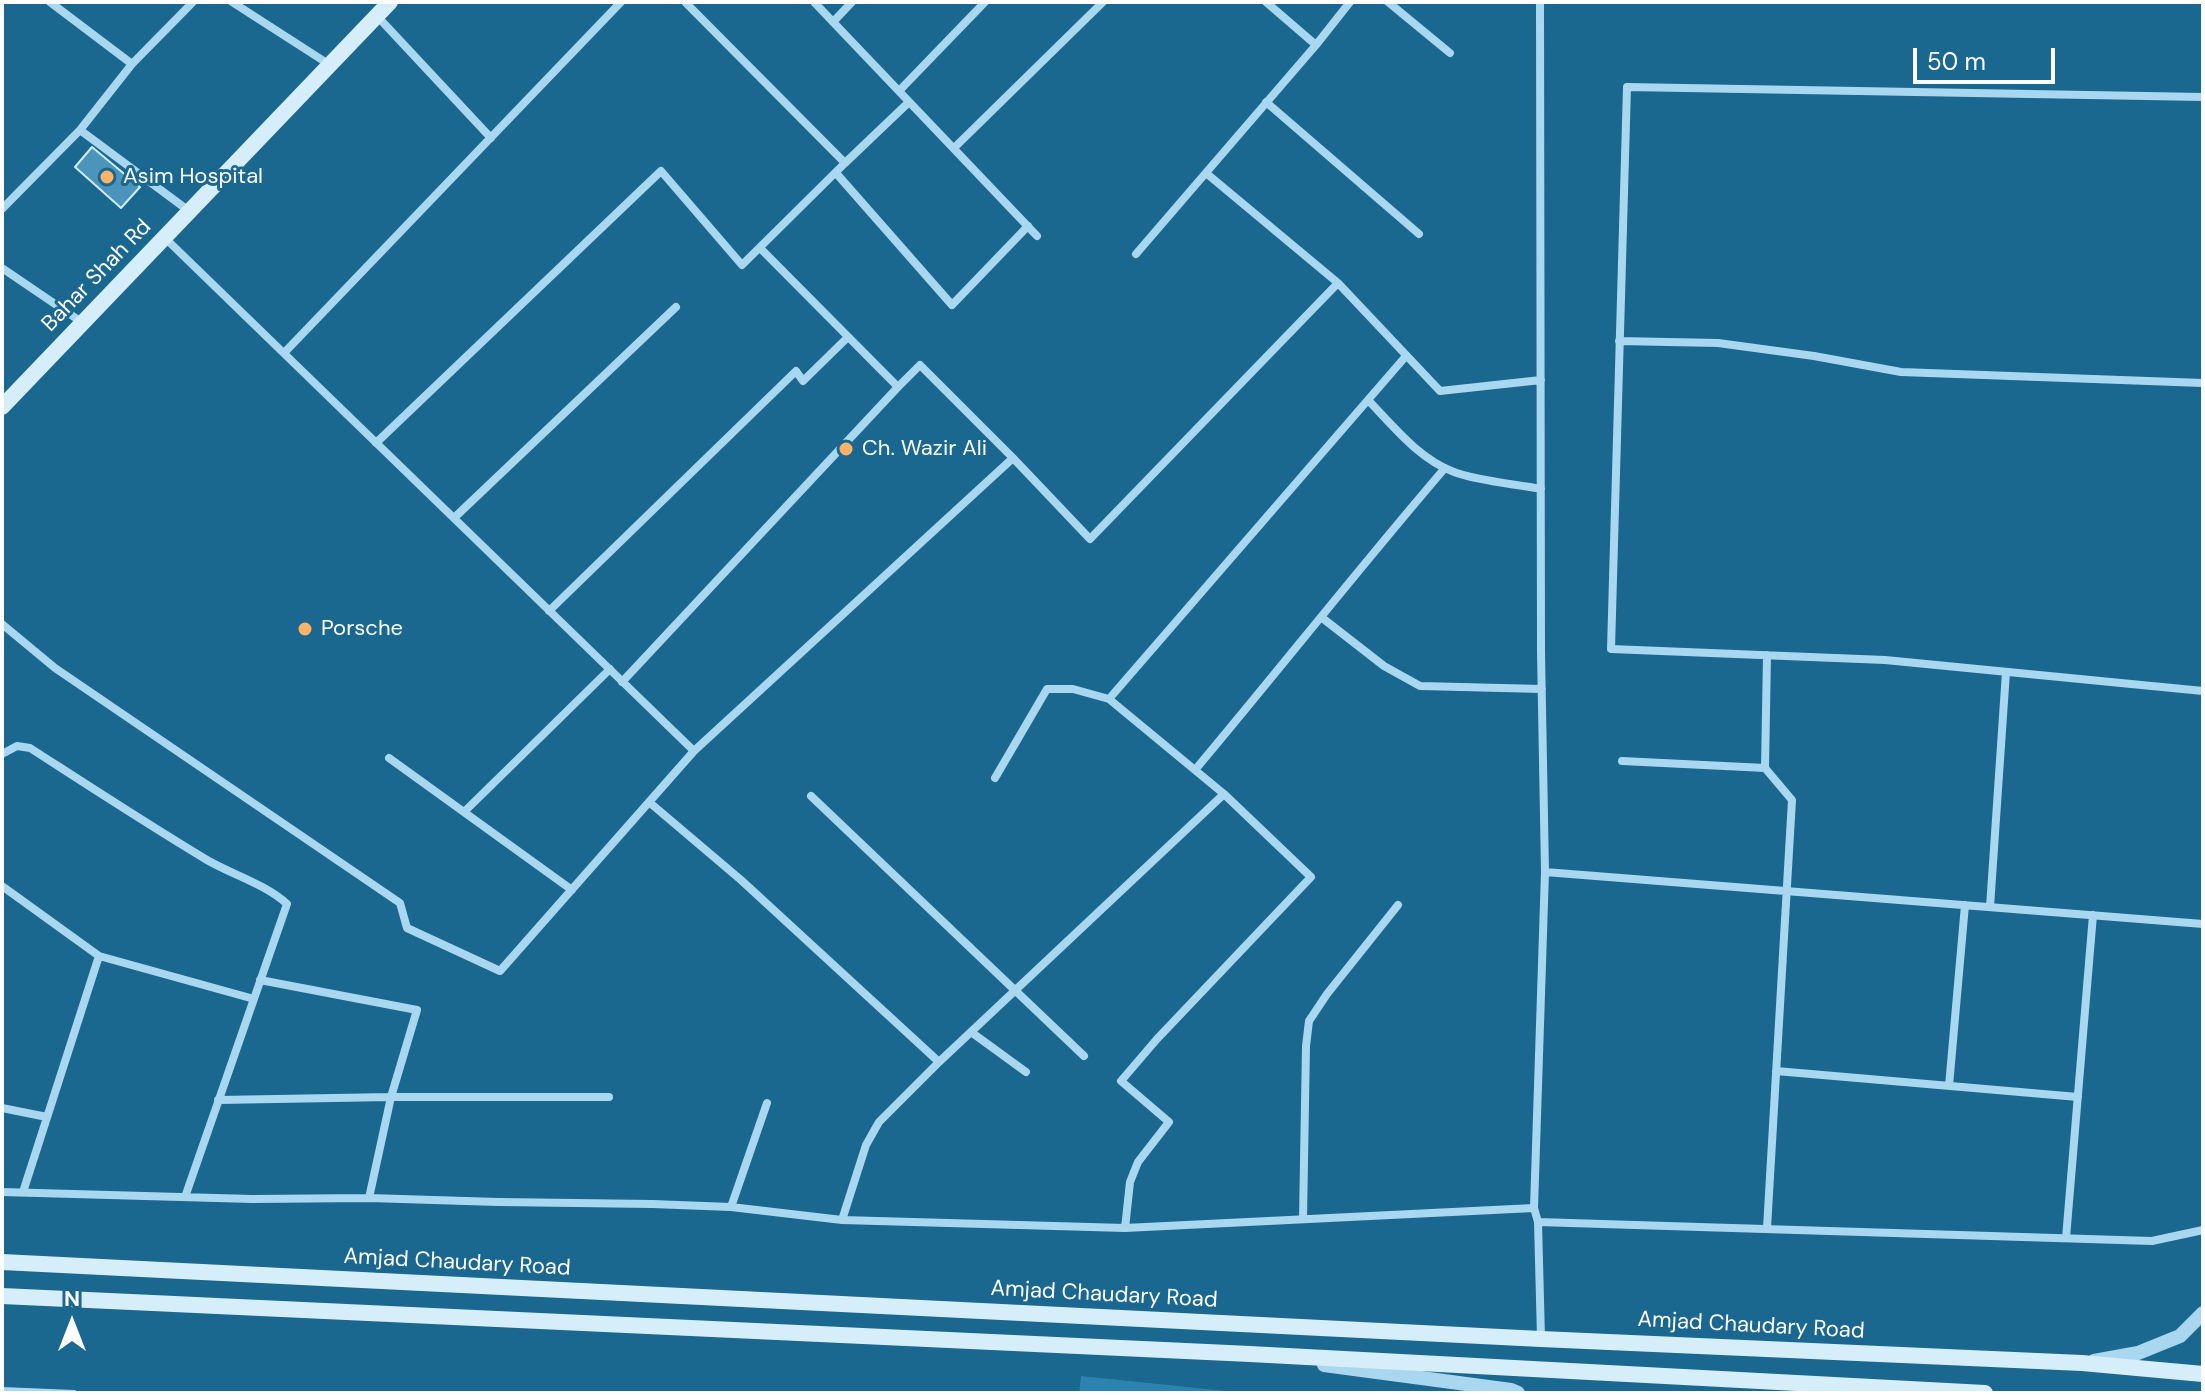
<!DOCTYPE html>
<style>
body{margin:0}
#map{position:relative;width:2205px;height:1395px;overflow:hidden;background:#1a6790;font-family:"DM Sans",sans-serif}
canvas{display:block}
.frame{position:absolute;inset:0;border:4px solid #fff;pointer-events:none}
.north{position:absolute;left:32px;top:1283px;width:80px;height:80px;-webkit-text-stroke:6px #1a6790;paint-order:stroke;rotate:0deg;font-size:22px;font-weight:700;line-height:32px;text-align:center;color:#fff}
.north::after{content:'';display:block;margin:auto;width:28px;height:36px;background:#fff;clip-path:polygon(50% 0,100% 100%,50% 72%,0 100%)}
.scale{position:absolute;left:1913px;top:48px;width:142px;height:36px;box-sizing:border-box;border:4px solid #fff;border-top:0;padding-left:10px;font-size:24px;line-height:28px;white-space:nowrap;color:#fff;-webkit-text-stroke:6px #1a6790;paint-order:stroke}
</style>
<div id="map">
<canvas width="2205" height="1395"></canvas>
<div class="frame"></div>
<div class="north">N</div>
<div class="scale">50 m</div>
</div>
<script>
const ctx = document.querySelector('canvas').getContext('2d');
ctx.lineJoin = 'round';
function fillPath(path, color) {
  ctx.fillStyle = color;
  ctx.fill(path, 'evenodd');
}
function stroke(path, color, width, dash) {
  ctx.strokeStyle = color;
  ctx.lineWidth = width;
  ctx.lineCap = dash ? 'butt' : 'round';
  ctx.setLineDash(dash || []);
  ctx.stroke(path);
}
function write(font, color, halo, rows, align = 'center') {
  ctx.font = font + ' "DM Sans",sans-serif';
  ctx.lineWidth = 6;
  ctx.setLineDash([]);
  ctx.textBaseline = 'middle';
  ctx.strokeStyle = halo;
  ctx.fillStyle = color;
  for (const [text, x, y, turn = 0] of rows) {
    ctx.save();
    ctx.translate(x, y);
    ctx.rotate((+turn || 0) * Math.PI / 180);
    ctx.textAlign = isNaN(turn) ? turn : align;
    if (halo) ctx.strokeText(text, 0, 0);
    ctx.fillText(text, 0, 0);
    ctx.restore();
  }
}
fillPath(new Path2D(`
 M1081,1376L1245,1393H1079Z`), '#2d83af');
const building = new Path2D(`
 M92,147L140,187L121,208L75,167Z`);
fillPath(building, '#4b95bc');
stroke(building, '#cfecfa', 2);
stroke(new Path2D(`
 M2,1390L74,1393`), '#a9d7ef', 6);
stroke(new Path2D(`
 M50,2L132,64
 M232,2L330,65
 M685,2L845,163L909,102
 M814,2L1037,236
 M1266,2L1316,45L1350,2
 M1388,2L1450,53
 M1540,2L1541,652L1545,872L1534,1208L1538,1222L1541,1338
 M377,16L491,138
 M833,22L852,2
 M899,91L985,2
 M2203,97L1627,87L1611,649L1885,660L2203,691
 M1266,102L1419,234
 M80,130L132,64L193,2
 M954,148L1103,2
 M836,173L952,305L1028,226
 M1206,173L1338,283L1440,391L1541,380
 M2,209L80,130L189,211
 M1136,254L1316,45
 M2,268L83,323
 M1619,341L1718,343L1814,356L1901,372L2203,383
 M284,353L621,2
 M1368,400C1394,427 1419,459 1454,472C1477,481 1516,484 1541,489
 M376,443L661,171L742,265L845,163
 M1013,458L1090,539L1338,283
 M454,518L676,307
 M549,611L796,371L803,381L848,337
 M1321,617L1384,666L1420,686L1542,689
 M2,624L55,668L400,903L407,928L500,971L694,751L165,238
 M622,682L898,387L760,248
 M694,751L1013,458L920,365L898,387
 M2,754L17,746L30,748C89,786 147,824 207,860C233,875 265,884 287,904L185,1197
 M389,758L572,890
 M1622,761L1765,768
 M1195,770C1279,670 1360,567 1445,468
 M995,778L1047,689H1073L1109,699
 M1224,794L1109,699L1406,356
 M811,796L1084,1056
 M649,802L741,880L939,1062L879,1122L866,1145L842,1220
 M464,812L610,669
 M1545,872L2203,924
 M2,886L99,956L254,999
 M1990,907L2006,672
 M260,980L417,1010L391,1097L369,1198
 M971,1032L1026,1072
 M939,1062L1224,794L1311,877L1157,1039L1121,1081L1169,1122L1138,1162L1130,1182L1125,1228
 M1776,1071L2078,1097
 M1949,1086L1965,905
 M218,1100L391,1097H609
 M2,1108L47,1117
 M2,1192L252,1199L369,1198L498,1202L652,1204L731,1207L842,1220L1125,1228L1534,1208
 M23,1192L99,956
 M731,1207L767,1103
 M1303,1219L1306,1046L1309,1021L1327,994L1398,905
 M1538,1222L2152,1241L2203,1230
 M1767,1228L1792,800L1765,768L1767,655
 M2066,1238L2093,915`), '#a9d7ef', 8);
stroke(new Path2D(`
 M2094,1361L2138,1353L2180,1336L2203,1313
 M1324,1365L1511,1390L1518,1393
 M1805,1393L1836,1391`), '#a9d7ef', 14);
stroke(new Path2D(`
 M2,407L390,2
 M2,1262L1541,1339L2082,1363L2203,1374
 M2,1296L1250,1354L1985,1393`), '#d6edfa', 16);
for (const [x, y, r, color] of [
 [107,177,8,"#ffb367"],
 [846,449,8,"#ffb367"],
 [305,629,8,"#ffb367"]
]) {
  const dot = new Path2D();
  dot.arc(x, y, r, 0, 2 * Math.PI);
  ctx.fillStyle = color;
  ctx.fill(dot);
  stroke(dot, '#1a6790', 3);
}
write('22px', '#fff', '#1a6790', [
 ["Asim Hospital",123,177],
 ["Ch. Wazir Ali",862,449],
 ["Porsche",321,629]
], 'left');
write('22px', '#fff', '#1a6790', [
 ["Bahar Shah Rd",97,276,-46],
 ["Amjad Chaudary Road",457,1263,3],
 ["Amjad Chaudary Road",1104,1295,3],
 ["Amjad Chaudary Road",1751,1326,3]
]);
</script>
